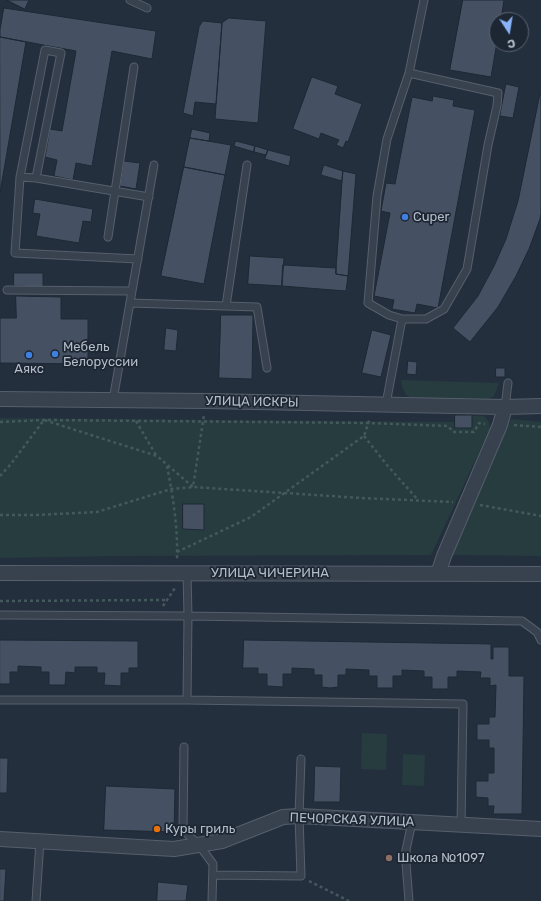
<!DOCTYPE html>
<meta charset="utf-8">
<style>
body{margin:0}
#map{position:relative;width:541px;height:901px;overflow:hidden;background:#242f3e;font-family:Rubik,sans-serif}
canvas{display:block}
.north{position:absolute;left:489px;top:12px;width:40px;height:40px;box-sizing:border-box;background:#1d2633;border:1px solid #59626f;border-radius:50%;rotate:168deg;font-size:11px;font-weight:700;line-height:16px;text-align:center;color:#b4bcc9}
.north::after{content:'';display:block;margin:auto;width:14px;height:18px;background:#8ab4f8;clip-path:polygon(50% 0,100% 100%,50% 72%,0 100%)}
</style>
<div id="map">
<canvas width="541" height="901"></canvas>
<div class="north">С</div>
</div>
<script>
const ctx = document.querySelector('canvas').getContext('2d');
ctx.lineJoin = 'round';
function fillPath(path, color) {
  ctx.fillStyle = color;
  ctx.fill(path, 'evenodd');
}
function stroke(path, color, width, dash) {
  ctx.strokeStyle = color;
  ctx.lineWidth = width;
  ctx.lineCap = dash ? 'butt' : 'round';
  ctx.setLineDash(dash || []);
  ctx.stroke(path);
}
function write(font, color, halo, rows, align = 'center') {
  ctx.font = font + ' Rubik,sans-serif';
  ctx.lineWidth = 3.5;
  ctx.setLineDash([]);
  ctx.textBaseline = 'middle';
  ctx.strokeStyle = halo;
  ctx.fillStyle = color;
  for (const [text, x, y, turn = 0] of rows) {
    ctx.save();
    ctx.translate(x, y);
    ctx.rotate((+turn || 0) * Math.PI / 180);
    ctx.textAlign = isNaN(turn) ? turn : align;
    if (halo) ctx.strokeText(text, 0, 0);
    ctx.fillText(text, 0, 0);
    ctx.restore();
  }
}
fillPath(new Path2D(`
 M401,380L499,383L494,396L487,400L417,401L406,395L402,386Z
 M472,416H484L489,422L490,429L431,555L120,556L0,558V418L455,422V428H471Z
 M511,419L541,422V556L453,555Z
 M362,733L387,734L386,770L361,769Z
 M403,754L425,755L424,786L402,785Z`), '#263c3f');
const building = new Path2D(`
 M7,0H29L25,9Z
 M463,0H504L501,20H497V42L491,77L450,70Z
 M4,8L156,31L152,59L112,51L92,166L76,163L73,180L54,176L57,160L45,157L50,129L62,131L76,51L0,37V30Z
 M229,18L266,21L258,123L215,119L222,23Z
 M203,21L222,23L216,104L195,102L193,116L183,113L199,27Z
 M0,37L26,42L0,193Z
 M312,77L338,86L335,94L362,104L348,142L346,141L343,148L336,145L339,140L321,133L319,139L293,129Z
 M506,84L519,87L513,118L500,116Z
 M540,95H541V214L540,219L529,249L516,276L498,307L470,342L453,328L478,296L494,266L506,239L518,201Z
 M433,96L454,100L453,106L475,110L438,308L417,304L415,313L392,309L394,300L374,296L390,213L381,211L386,183L395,184L412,97L432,101Z
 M192,129L210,133L209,141L190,138Z
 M190,138L231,145L225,175L184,167Z
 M236,141L255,146L254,152L234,146Z
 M255,146L268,150L266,155L254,152Z
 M268,150L291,156L289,166L265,159Z
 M124,161L140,163L136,189L120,186Z
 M324,165L343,171L342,181L321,175Z
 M184,167L225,175L204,284L161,276Z
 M343,171L356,174L348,276L336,274Z
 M35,199L93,209L91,222L83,221L79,243L36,236L40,214L33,213Z
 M250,256L284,258L282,286L248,284Z
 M283,265L336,268V274L348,276L346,291L282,286Z
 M14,273H43V287L14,286Z
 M16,296L61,297V319H88V364L0,363V318H16Z
 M221,315H253L252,379L219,378Z
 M166,328L178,330L176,351L164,350Z
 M372,330L391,335L381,377L362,373Z
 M408,361L417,362L416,375L407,374Z
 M496,368H505V377H496Z
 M455,415H472V428H455Z
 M183,504H204V530L183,529Z
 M0,640L138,641V668H129V673H121V686L104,685L105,673H97V667H75V673L66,672L65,685H49V672H41V667L18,666V672H10V684H0Z
 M244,640L491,644V659H493V647H509V676H524L522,814H493L494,806H488V798L476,797V781H488V773H494V748H489V740H477V724H489V717H495L496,685L490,686V678H480L481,672L457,671V677H448V689H432V677H424V671L402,670V676H393V688H377V676H369V670L346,669V675H338V687L330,688L322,687V675H314V669L292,668V674H283V687L267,686V674H258V668H243Z
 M0,758H8L7,793H0Z
 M315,766L341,767L340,802H314Z
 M106,786L175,789L174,832L104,830Z
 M0,869H6L4,901H0Z
 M158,882L188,885L186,901H157Z`);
fillPath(building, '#455162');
stroke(building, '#1f2835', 1);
const service = new Path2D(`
 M130,0L147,8
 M20,177L45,50L61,53L36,178
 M108,237L134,67
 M138,259L15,253L20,177L36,178L149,197
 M7,290L132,291
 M130,303L257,307L267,368
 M226,306L247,165
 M402,319H426L444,309L467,269L488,145L497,106L498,93L409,73
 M113,400L154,165
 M386,404L402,319L389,315L368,303L377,196L387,139L409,73L424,0
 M505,407L508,383
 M187,573L188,616L187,700
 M0,615L188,616L522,621L537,632L541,640
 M0,700H187L463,704L461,825
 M184,747L183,830L199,845L213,864L212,901
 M213,875L301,876L299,816L301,759
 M36,901L40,841
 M409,901L406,863V850L412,822`);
const minor = new Path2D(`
 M0,399L207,401L505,407L500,425L444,556L438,574
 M505,407L541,406
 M0,573L541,574
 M0,839L174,849L222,841L283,817L299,816L541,829`);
stroke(service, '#565f6c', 9);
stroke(minor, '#565f6c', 16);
stroke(new Path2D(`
 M136,421L156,455
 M0,422L44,420L368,423L448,426L453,432H474L479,423L485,424
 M514,425L541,427
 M364,436L387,465L418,500
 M167,466C173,496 178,528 177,559
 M0,476L11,464L44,420L157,456L193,487L204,415
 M480,505L541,516
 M0,515H36L97,512L171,489L193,487L361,498L453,502
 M177,552L251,517L364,436L370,418
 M0,601L166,600
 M163,606L175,588
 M309,881L349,901`), '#44595c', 2.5, [3, 3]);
stroke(service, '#38414e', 7);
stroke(minor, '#38414e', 14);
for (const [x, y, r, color] of [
 [405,217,4,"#3f7fe0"],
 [55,354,4,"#3f7fe0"],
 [29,355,4,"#3f7fe0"],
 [157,829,4,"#e8710a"],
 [389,858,4,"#8d6e63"]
]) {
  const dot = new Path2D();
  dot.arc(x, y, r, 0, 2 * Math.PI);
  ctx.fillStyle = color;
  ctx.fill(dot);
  stroke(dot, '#1d2633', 1.5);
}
write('13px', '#b4bcc9', '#1d2633', [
 ["Cuper",413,217],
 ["Мебель",63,347],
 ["Белоруссии",63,362],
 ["Аякс",29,369,"center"],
 ["Куры гриль",165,829],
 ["Школа №1097",397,858]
], 'left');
write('13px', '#b4bcc9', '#1d2633', [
 ["УЛИЦА ИСКРЫ",252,402,1],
 ["УЛИЦА ЧИЧЕРИНА",270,573],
 ["ПЕЧОРСКАЯ УЛИЦА",352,820,2]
]);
</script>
